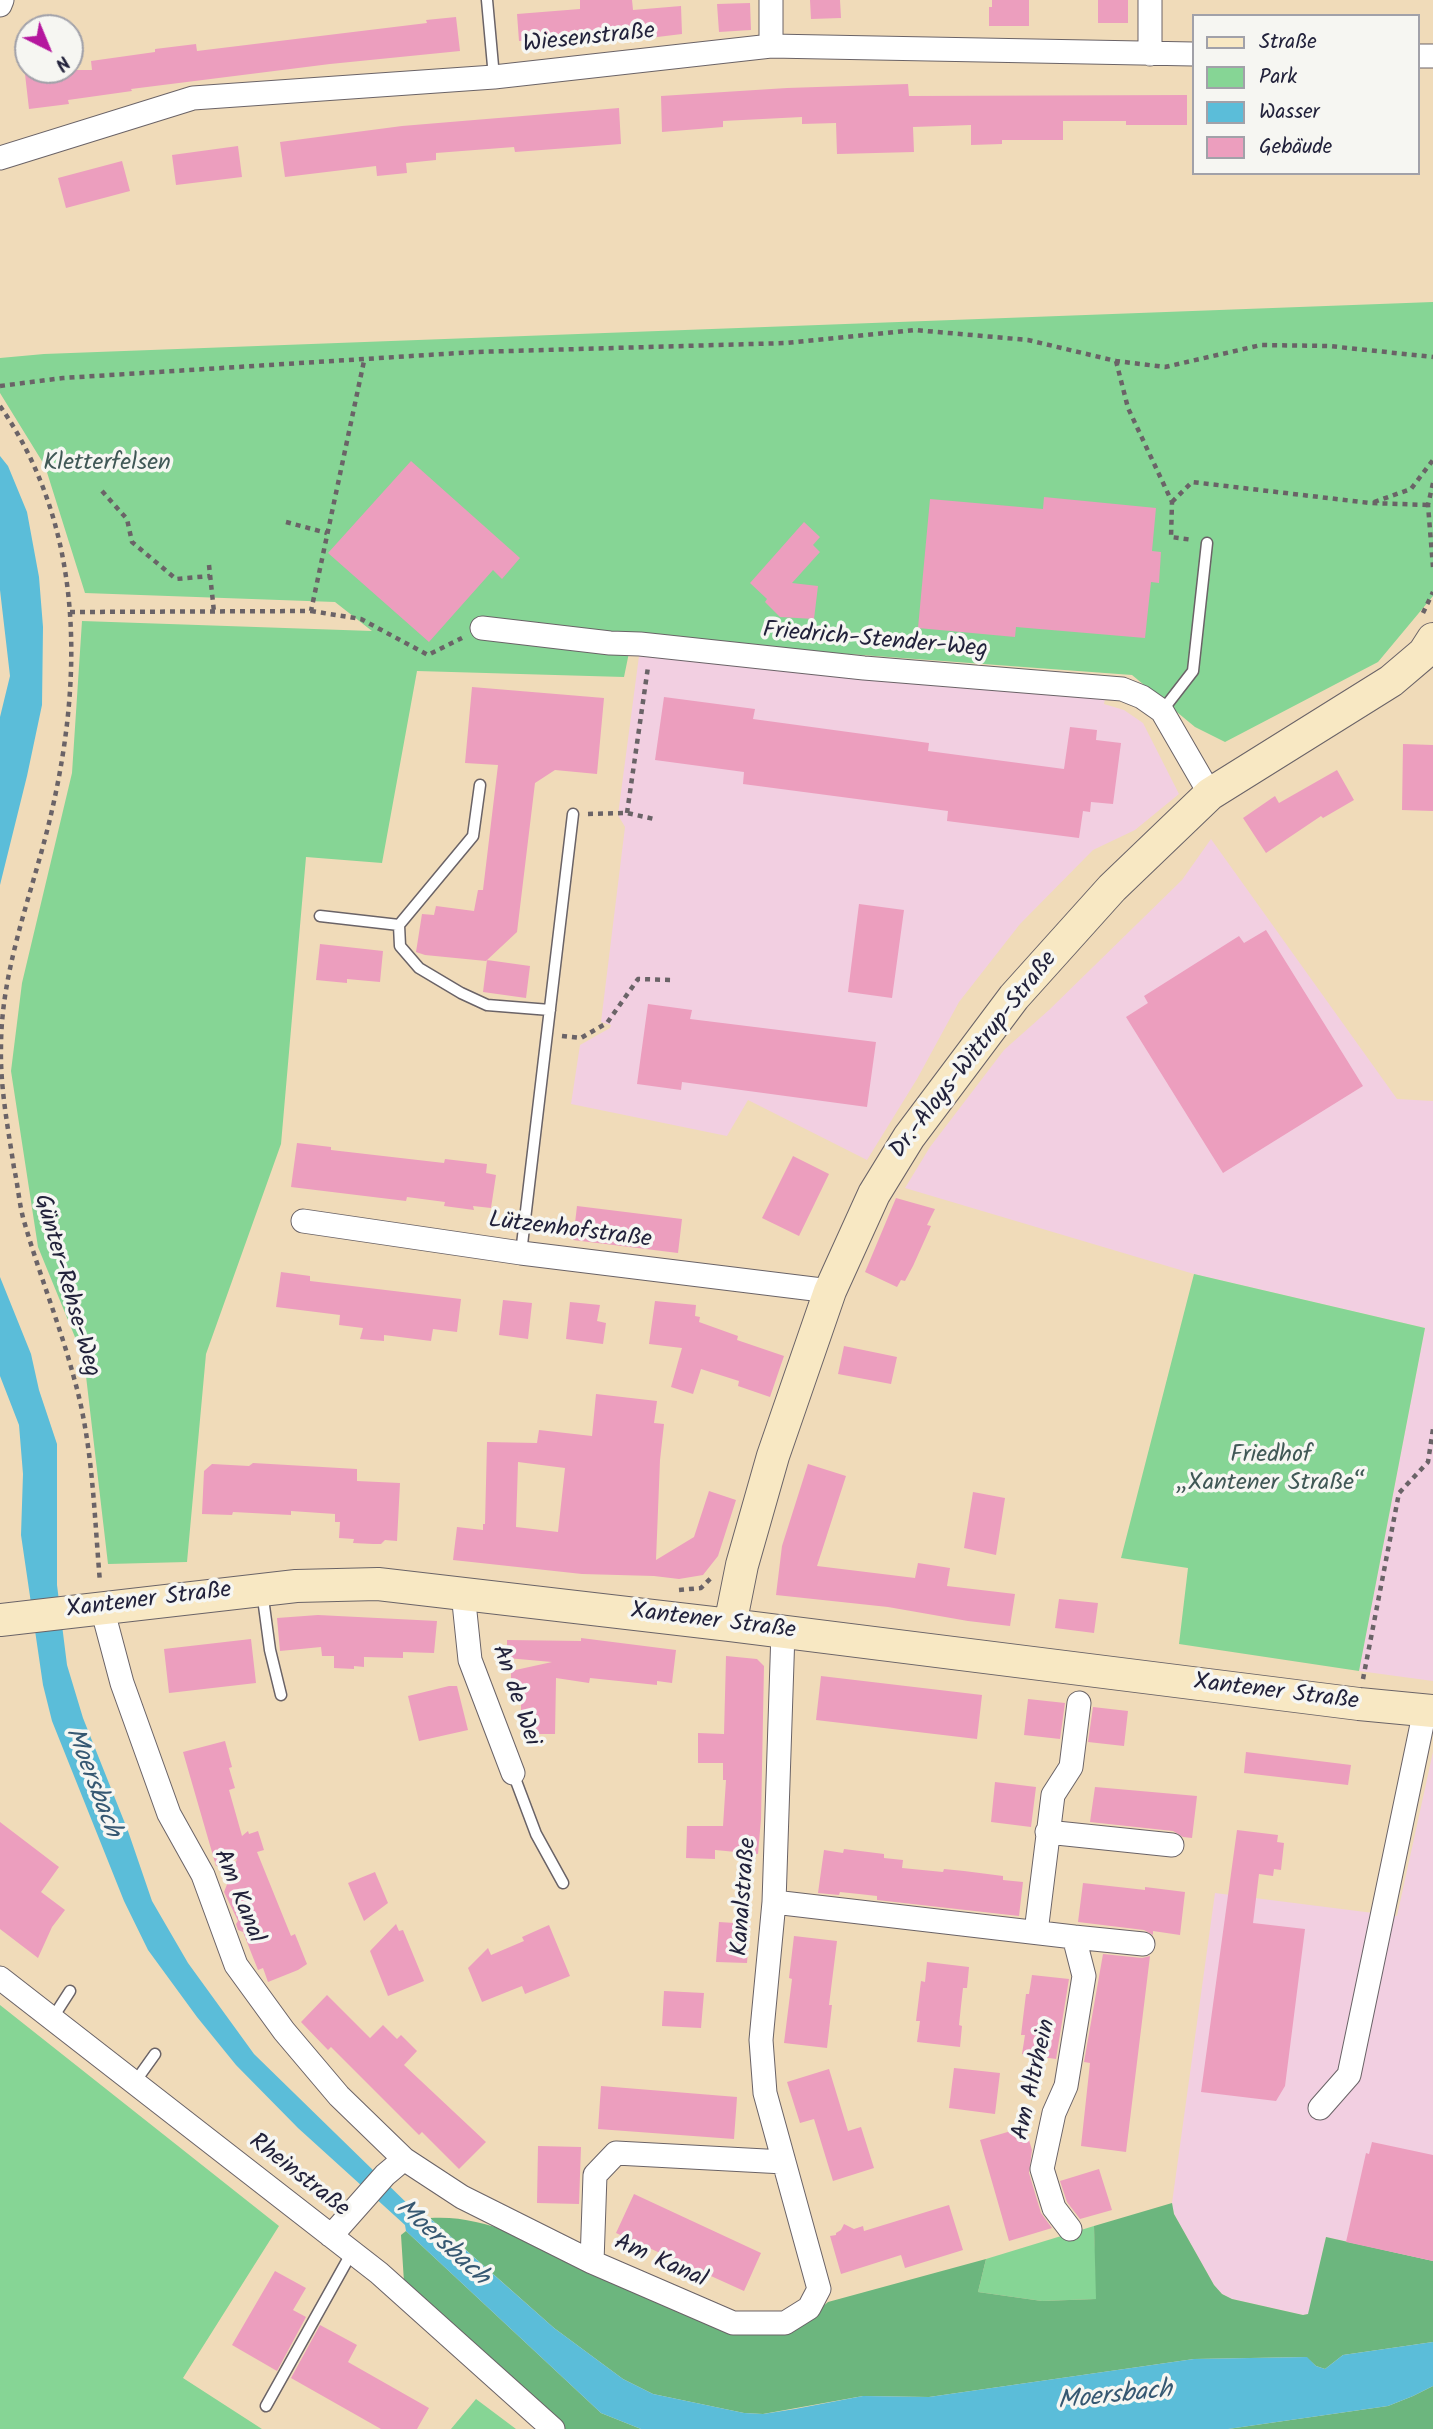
<!DOCTYPE html>
<meta charset="utf-8">
<style>
body{margin:0}
#map{position:relative;width:1433px;height:2429px;overflow:hidden;background:#f0dbb9;font-family:Kalam,sans-serif}
canvas{display:block}
.legend{position:absolute;left:1192px;top:14px;width:228px;height:161px;box-sizing:border-box;background:#f6f6f2;border:2px solid #a1a1a9;margin:0;padding:9px 12px;list-style:none;font-size:21px;color:#22223b}
.legend li{display:flex;align-items:center;gap:14px;height:35px}
.legend b{width:35px;border:2px solid #a1a1a9}
.north{position:absolute;left:14px;top:14px;width:70px;height:70px;box-sizing:border-box;background:#f6f6f2;border:2px solid #a1a1a9;border-radius:50%;rotate:137deg;font-size:19px;font-weight:700;line-height:28px;text-align:center;color:#22223b}
.north::after{content:'';display:block;margin:auto;width:24px;height:32px;background:#b5179e;clip-path:polygon(50% 0,100% 100%,50% 72%,0 100%)}
</style>
<div id="map">
<canvas width="1433" height="2429"></canvas>
<ul class="legend">
<li><b style="height:9px;background:#f8e8c3"></b>Straße</li>
<li><b style="height:19px;background:#86d595"></b>Park</li>
<li><b style="height:19px;background:#5bbdd9"></b>Wasser</li>
<li><b style="height:19px;background:#ec9ebe"></b>Gebäude</li>
</ul>
<div class="north">N</div>
</div>
<script>
const ctx = document.querySelector('canvas').getContext('2d');
ctx.lineJoin = 'round';
function fillPath(path, color) {
  ctx.fillStyle = color;
  ctx.fill(path, 'evenodd');
}
function stroke(path, color, width, dash) {
  ctx.strokeStyle = color;
  ctx.lineWidth = width;
  ctx.lineCap = dash ? 'butt' : 'round';
  ctx.setLineDash(dash || []);
  ctx.stroke(path);
}
function write(font, color, halo, rows, align = 'center') {
  ctx.font = font + ' Kalam,sans-serif';
  ctx.lineWidth = 7;
  ctx.setLineDash([]);
  ctx.textBaseline = 'middle';
  ctx.strokeStyle = halo;
  ctx.fillStyle = color;
  for (const [text, x, y, turn = 0] of rows) {
    ctx.save();
    ctx.translate(x, y);
    ctx.rotate((+turn || 0) * Math.PI / 180);
    ctx.textAlign = isNaN(turn) ? turn : align;
    if (halo) ctx.strokeText(text, 0, 0);
    ctx.fillText(text, 0, 0);
    ctx.restore();
  }
}
fillPath(new Path2D(`
 M639,656L1105,699L1104,704L1124,710L1143,723L1179,794L1135,830L1093,850L1020,924L959,1002L917,1079L867,1160L748,1100L727,1136L571,1104L580,1045L610,1028L611,1025L601,1022L625,827L618,815Z
 M1211,839L1397,1099L1433,1101V1681L1359,1671L1425,1328L1194,1274L905,1188L930,1147L1004,1050L1049,1010L1182,880Z
 M1433,1752V2261L1326,2237L1309,2314L1303,2315L1232,2299L1222,2294L1214,2285L1174,2214L1172,2203L1215,1893L1397,1916Z`), '#f2cfe1');
fillPath(new Path2D(`
 M1433,302V596L1378,662L1225,742L1195,727L1132,675L632,638L624,677L417,671L382,863L306,857L281,1144L206,1354L187,1562L108,1564L84,1359L38,1247L11,1071L22,983L72,773L82,621L372,631L335,602L85,593L45,466L0,393V358L44,354Z
 M1194,1274L1425,1328L1359,1671L1179,1644L1188,1568L1121,1558Z
 M0,2005L279,2226L183,2378L262,2429H0Z
 M1094,2226L1097,2299L1042,2301L978,2292L986,2259Z
 M476,2399L516,2429H451Z`), '#86d595');
fillPath(new Path2D(`
 M1172,2203L1174,2214L1214,2285L1222,2294L1232,2299L1303,2315L1308,2314L1326,2237L1433,2261V2342L1343,2355L1325,2369L1316,2366L1306,2357L1194,2359L929,2397L863,2396L763,2414L744,2413L653,2394L623,2379L554,2328L430,2218C459,2216 484,2223 511,2232L732,2332C744,2333 756,2336 767,2334C784,2331 815,2314 828,2302L986,2259L978,2292L1042,2301L1096,2299L1094,2226Z
 M406,2231L601,2413L641,2429H565L404,2282L401,2235Z
 M1433,2386V2429H1228L1388,2406L1413,2396Z`), '#6cb67e');
fillPath(new Path2D(`
 M0,456L8,466L27,512L39,577L43,627L42,705L27,776L0,885V717L10,676L0,590Z
 M0,1277L31,1354L39,1390L57,1444V1585L67,1665L83,1718L128,1831L152,1901L188,1963L254,2054L417,2213H424L554,2328L623,2379L653,2394L744,2413L763,2414L795,2409L863,2396L929,2397L1194,2359L1307,2357L1316,2366L1325,2369L1343,2355L1433,2342V2386L1413,2396L1388,2406L1228,2429H641L601,2413L406,2231L405,2225L298,2128L236,2065L197,2017L148,1950L124,1901L52,1721L43,1685L21,1535L23,1474L19,1425L0,1376Z`), '#5bbdd9');
fillPath(new Path2D(`
 M580,0H632L633,10L681,6L682,34L649,38V33L519,41L517,14L580,9Z
 M810,0H840L841,18L811,19Z
 M992,0H1029V26H989V7H992Z
 M1098,0H1128V23H1098Z
 M750,3L751,30L719,32L717,4Z
 M456,17L460,51L330,64L131,89L132,91L68,100L69,104L29,109L25,74L60,70H92L91,61L155,52V49L196,44L197,51L427,23L426,20Z
 M908,84L909,96L1187,95V125H1126V121H1063V140H1002V144L971,145V125L913,127L914,152L837,154L836,123L802,124V117L723,121V127L662,132L661,96L787,88Z
 M619,108L621,144L515,152L514,147L436,153V160L406,163L407,173L377,176L376,166L285,177L280,142L402,126Z
 M238,146L242,177L176,185L172,155Z
 M122,161L130,191L66,208L58,178Z
 M411,461L520,558L502,579L493,570L429,642L328,553Z
 M1044,497L1156,508L1152,551L1161,552L1159,583L1151,582L1145,638L1016,627L1015,637L918,628L930,499L1043,509Z
 M804,522L820,537L813,545L820,552L792,583L818,586L814,619L780,617L765,602L767,599L750,583Z
 M472,687L604,698L597,774L555,770L535,783L517,932L486,961L425,955L416,952L422,914L434,915L436,906L474,911L478,890H483L498,765L465,763Z
 M664,697L755,709L753,719L929,743L928,751L1064,769L1070,727L1097,730L1096,740L1121,743L1113,804L1091,802L1090,812L1083,811L1079,838L947,821L948,811L743,784L744,772L655,760Z
 M1403,744L1433,745V811L1402,810Z
 M1337,770L1354,800L1323,818L1321,816L1266,853L1243,818L1275,796L1279,803Z
 M859,904L904,910L892,998L848,992Z
 M1266,930L1363,1086L1223,1173L1126,1017L1148,1003L1144,996L1239,936L1244,943Z
 M320,944L383,951L380,982L347,979V983L316,980Z
 M487,960L530,966L526,998L483,992Z
 M648,1004L692,1010L690,1019L876,1042L867,1107L682,1082L681,1090L637,1084Z
 M297,1143L331,1147V1150L444,1163L445,1159L487,1164L486,1173L496,1175L491,1208L473,1206L474,1210L444,1206L445,1202L407,1197L406,1201L291,1187Z
 M793,1156L829,1174L799,1236L762,1218Z
 M896,1198L935,1209L927,1225L931,1226L913,1266L905,1281L901,1280L897,1287L865,1272Z
 M577,1206L682,1219L678,1253L573,1240Z
 M281,1272L310,1276V1281L461,1299L457,1332L433,1329L431,1341L384,1335V1341L360,1339L363,1328L339,1325L340,1315L276,1307Z
 M503,1300L532,1303L528,1339L499,1335Z
 M655,1301L696,1305L695,1316L700,1317L699,1322L738,1336L737,1340L784,1356L770,1397L738,1386L739,1381L701,1369L693,1394L671,1387L682,1348L649,1344Z
 M570,1302L600,1305L597,1321L606,1323L603,1344L566,1339Z
 M844,1346L897,1357L891,1384L838,1374Z
 M596,1394L657,1401L654,1423L664,1424L660,1460L656,1560L694,1537L709,1491L736,1500L718,1556L703,1575L679,1579L654,1576L582,1574L453,1560L457,1527L483,1530V1524H485L487,1442L537,1443L539,1430L592,1436ZM518,1462L565,1468L558,1532L516,1527Z
 M253,1463L357,1469V1481L400,1483L397,1541L385,1540L381,1544H373L353,1543L354,1539L339,1538L340,1522H335V1514L291,1511V1515L233,1512L232,1515L202,1514L204,1471L212,1464L249,1466Z
 M808,1464L846,1476L817,1566L915,1578L918,1563L950,1568L947,1586L1015,1594L1010,1626L968,1621L888,1607L776,1595L782,1546Z
 M973,1492L1005,1498L996,1555L964,1548Z
 M1059,1599L1098,1603L1094,1633L1055,1628Z
 M318,1615L437,1621L434,1653L403,1652V1658L364,1657V1667L354,1666V1669L334,1668V1656H322L321,1647L280,1651L277,1618Z
 M581,1638L676,1650L672,1683L657,1681V1685L590,1678L589,1683L556,1678L555,1734H521V1701L511,1702V1671L552,1662L507,1658V1640L581,1641Z
 M251,1639L256,1683L169,1693L164,1649Z
 M726,1656L757,1659L764,1666L761,1819L758,1854L715,1850V1859L686,1858L687,1826H723L726,1780H723V1763H698V1733L724,1734Z
 M821,1676L982,1695L977,1739L816,1720Z
 M449,1686H457L468,1730L419,1741L408,1696Z
 M1028,1699L1065,1703L1060,1739L1024,1735Z
 M1093,1707L1128,1711L1124,1746L1088,1742Z
 M225,1741L232,1767L229,1768L235,1788L229,1790L242,1836L248,1831L249,1834L258,1831L264,1850L257,1852L291,1936L295,1934L307,1964L298,1970L268,1982L263,1968L258,1970L243,1932L238,1930L236,1924L238,1921L224,1892L237,1859L216,1866L183,1752Z
 M1246,1752L1351,1765L1348,1785L1244,1773Z
 M995,1782L1036,1787L1031,1827L991,1822Z
 M1095,1787L1197,1796L1192,1838L1183,1837L1173,1831L1090,1822Z
 M0,1822L59,1867L41,1892L65,1910L52,1927L38,1958L0,1929Z
 M1237,1830L1278,1835L1277,1842L1284,1843L1281,1870L1274,1869L1273,1876L1259,1874L1253,1923L1305,1929L1285,2086L1276,2101L1201,2092Z
 M844,1849L884,1854V1858L903,1860L902,1868L943,1872L944,1869L964,1871L1003,1876V1880L1023,1882L1019,1916L877,1900V1896L859,1894L840,1892L839,1895L818,1893L824,1850L843,1853Z
 M375,1872L388,1903L364,1921L348,1883Z
 M1083,1883L1145,1890V1887L1185,1892L1180,1935L1153,1931V1935L1144,1930L1078,1922Z
 M719,1922L750,1924L747,1963L716,1962Z
 M396,1924L399,1931L403,1930L424,1981L388,1996L370,1951Z
 M549,1925L570,1976L525,1994L522,1986L482,2002L468,1968L488,1948L491,1955L524,1941L522,1937Z
 M794,1936L837,1941L829,2005H832L827,2048L784,2043L792,1979L789,1978Z
 M1103,1954L1142,1958L1150,1956L1126,2152L1081,2146L1090,2063L1084,2062Z
 M927,1962L969,1967L967,1988H963L961,2006L959,2025L962,2026L960,2047L917,2042L920,2021H916L921,1981L925,1982Z
 M1032,1975L1069,1979L1056,2059L1022,2054L1025,2035H1021L1026,1994H1029Z
 M664,1991L704,1993L701,2028L662,2026Z
 M327,1995L370,2038L383,2025L397,2039L401,2035L417,2051L404,2065L486,2142L459,2169L422,2132L419,2135L331,2047L328,2050L301,2022Z
 M954,2068L1000,2073L995,2114L949,2108Z
 M829,2069L848,2131L861,2127L874,2168L833,2181L814,2119L800,2123L787,2082Z
 M601,2086L737,2097L734,2139L598,2129Z
 M1025,2127L1032,2150L1029,2173L1041,2213L1052,2228L1009,2241L980,2140Z
 M1372,2142L1433,2155V2261L1346,2242L1366,2153L1369,2154Z
 M538,2146L581,2147L579,2204L537,2203Z
 M1099,2169L1112,2210L1080,2219L1067,2202L1060,2181Z
 M634,2194L761,2253L744,2291L616,2233Z
 M949,2205L963,2250L905,2268L901,2255L841,2274L830,2236L836,2235V2233L841,2230L844,2224L854,2229L863,2226L864,2231Z
 M275,2271L306,2288L293,2310L306,2317L277,2371L232,2345Z
 M320,2325L357,2345L348,2362L429,2408L417,2429H381L291,2378Z`), '#ec9ebe');
const lane = new Path2D(`
 M487,0L494,77
 M1162,711L1193,671L1207,543
 M320,916L399,925L473,836L480,785
 M399,925L400,946L419,968L461,993L487,1005L550,1010
 M521,1253L573,814
 M262,1591L270,1650L281,1695
 M513,1773L536,1834L563,1883
 M52,2019L70,1991
 M135,2082L155,2054
 M266,2406L352,2252`);
const street = new Path2D(`
 M0,5L2,0
 M771,46V0
 M1150,54V0
 M1417,56H1433
 M0,158L193,98L494,77L771,46L1193,54
 M482,628L610,643L640,644L864,668L1122,689L1142,697L1162,711L1210,794
 M303,1221L521,1253L830,1291
 M463,1593L470,1660L513,1773
 M102,1608L122,1683L169,1814L203,1875L236,1965L284,2031L339,2096L404,2159L462,2197L592,2262L733,2323H785L809,2308L819,2289L765,2093L761,2040L774,1902L783,1632
 M1047,1832L1172,1845
 M774,1902L1074,1937L1084,1976L1066,2086L1054,2113L1042,2169L1054,2208L1070,2229
 M1036,1932L1053,1795L1071,1767L1079,1703
 M1074,1937L1143,1944
 M0,1978L379,2273L553,2429
 M1320,2108L1349,2075L1425,1710
 M331,2236L385,2175L404,2159
 M592,2262L595,2175L616,2153L784,2162`);
const secondary = new Path2D(`
 M0,1620L296,1586L378,1584L730,1625L1359,1704L1433,1711
 M730,1625L742,1565L773,1456L830,1291L874,1194L909,1137L1014,997L1112,888L1210,794L1391,681L1424,653L1433,639`);
stroke(lane, '#6a6367', 13);
stroke(street, '#6a6367', 25);
stroke(secondary, '#6a6367', 34);
stroke(new Path2D(`
 M1116,361L1128,408L1172,502L1171,537L1193,540
 M0,386L63,378L475,352L787,343L915,330L1028,340L1116,361L1165,367L1261,345L1329,346L1433,357
 M0,406C87,531 83,686 48,827C30,899 1,972 1,1047C0,1087 8,1128 14,1168C18,1185 19,1204 24,1221C39,1274 60,1325 74,1378C93,1444 94,1514 100,1582
 M1433,483L1428,505L1433,567
 M102,491L127,519L132,542L176,579L210,576
 M1172,502L1192,482L1370,503L1428,505
 M1374,502L1411,489L1433,460
 M286,522L327,533
 M209,565L214,612
 M311,611L361,619L428,655L462,638
 M70,612L311,611L364,361
 M1423,613L1433,592
 M627,813L648,667
 M588,814L627,813L654,819
 M562,1036L581,1038L607,1023L638,979L672,980
 M679,1590L701,1588L712,1577
 M1363,1679L1399,1493L1428,1462L1433,1429`), '#6a6367', 4.5, [5, 5]);
stroke(lane, '#fff', 10);
stroke(street, '#fff', 23);
stroke(secondary, '#f8e8c3', 32);
write('24px', '#22223b', '#f6f6f2', [
 ["Wiesenstraße",589,40,-6],
 ["Friedrich-Stender-Weg",875,642,5],
 ["Dr.-Aloys-Wittrup-Straße",975,1056,-52],
 ["Lützenhofstraße",570,1232,7],
 ["Günter-Rehse-Weg",65,1286,74],
 ["Xantener Straße",149,1602,-7],
 ["Xantener Straße",713,1623,7],
 ["Xantener Straße",1276,1694,7],
 ["An de Wei",514,1696,71],
 ["Am Kanal",237,1897,68],
 ["Kanalstraße",746,1897,-86],
 ["Am Altrhein",1036,2080,-77],
 ["Rheinstraße",298,2177,38],
 ["Am Kanal",660,2263,24]
]);
write('24px', '#405856', '#f6f6f2', [
 ["Kletterfelsen",107,465],
 ["Friedhof",1271,1457],
 ["„Xantener Straße“",1271,1485]
]);
write('italic 26px', '#365872', '#f6f6f2', [
 ["Moersbach",91,1783,69],
 ["Moersbach",441,2244,42],
 ["Moersbach",1115,2398,-6]
]);
</script>
